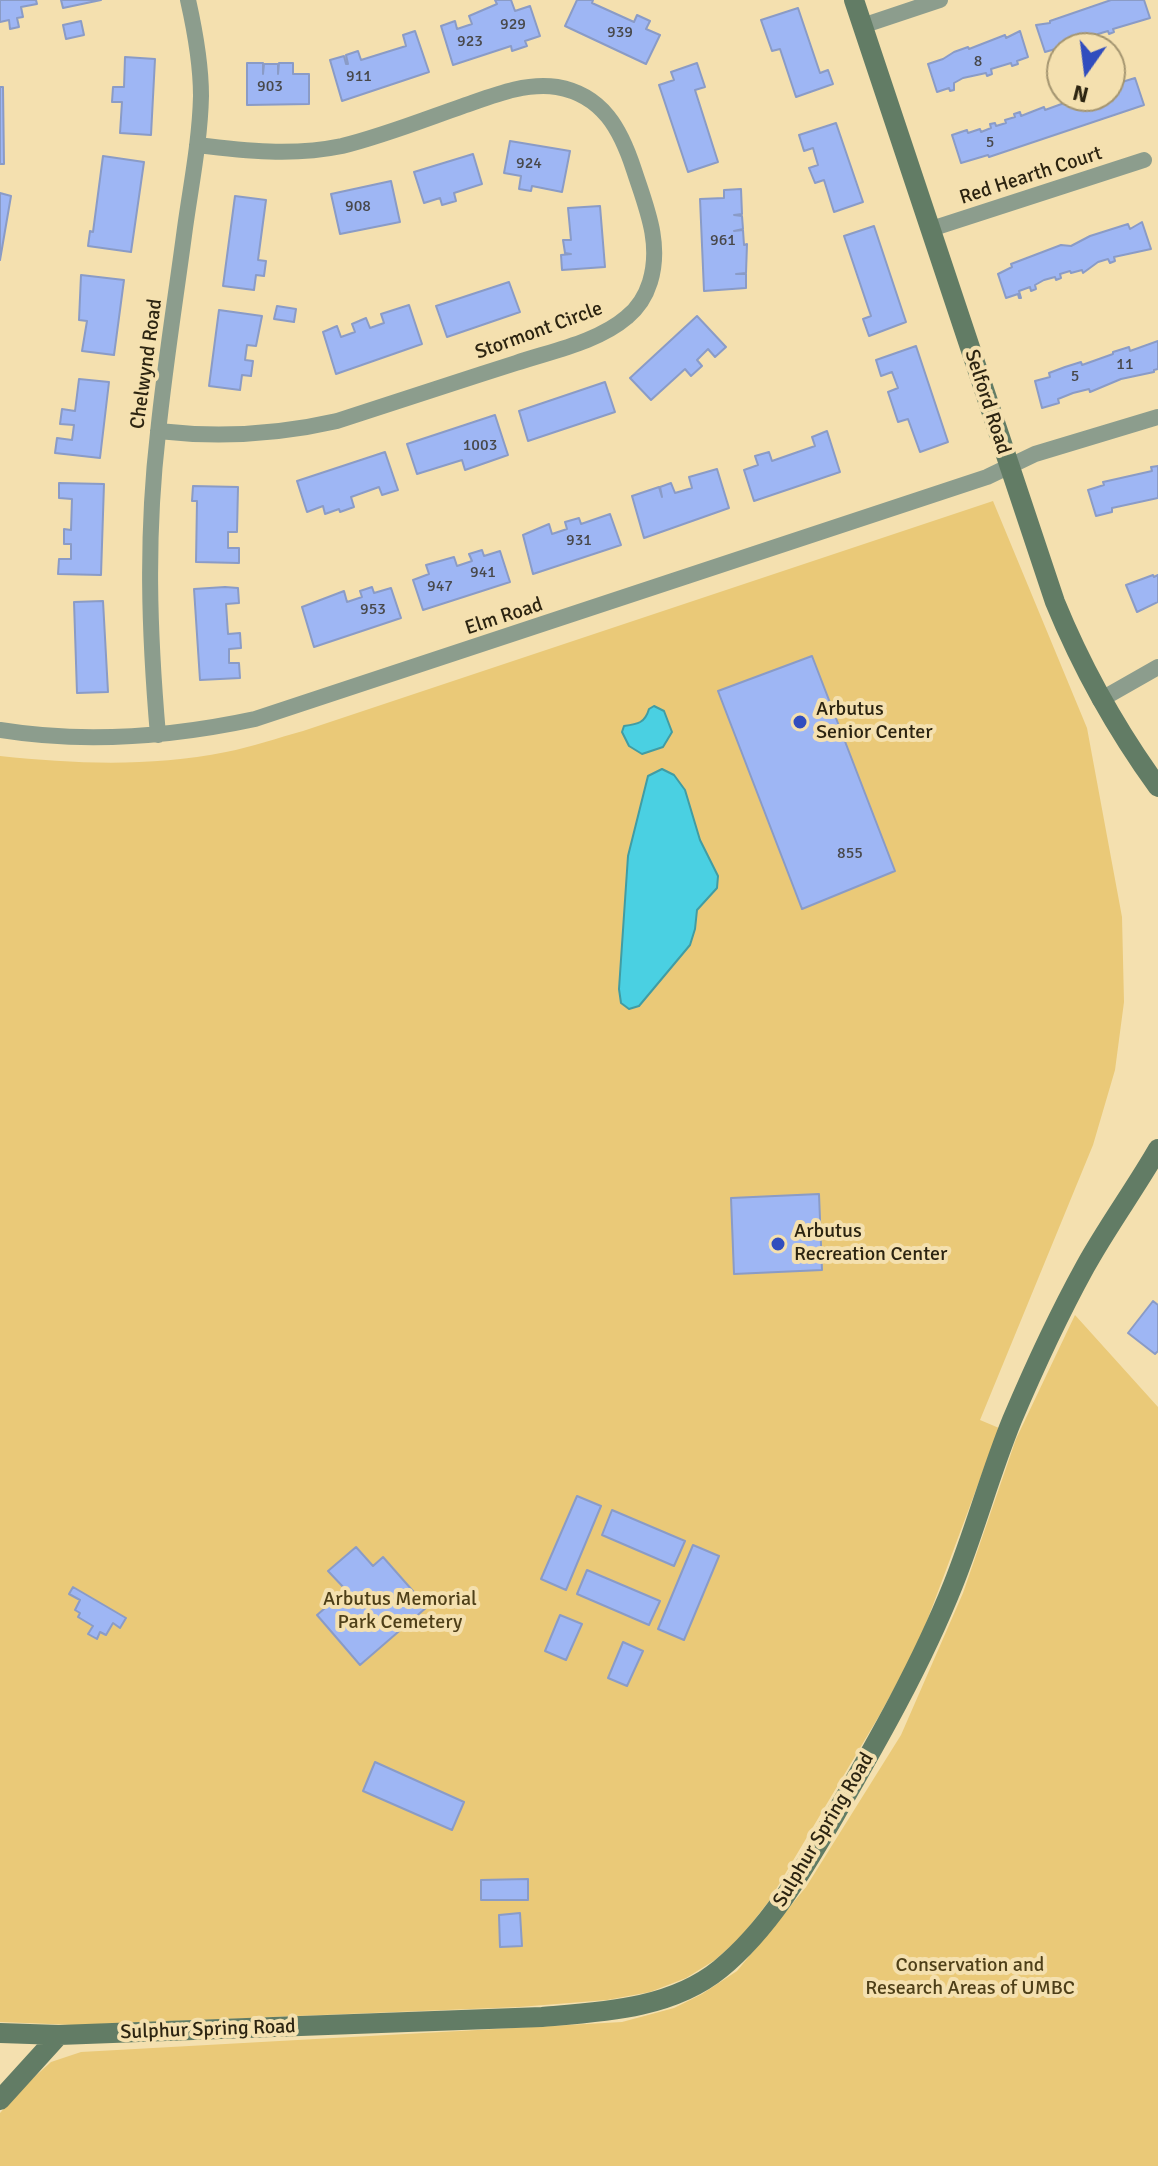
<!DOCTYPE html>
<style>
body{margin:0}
#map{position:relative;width:1158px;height:2166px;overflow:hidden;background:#f4e0af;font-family:Signika,sans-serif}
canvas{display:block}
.north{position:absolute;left:1046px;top:32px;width:80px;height:80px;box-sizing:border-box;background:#f4e0af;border:2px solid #a49570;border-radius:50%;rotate:194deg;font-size:22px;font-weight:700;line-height:32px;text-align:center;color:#2c2411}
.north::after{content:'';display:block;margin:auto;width:28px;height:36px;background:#314dbe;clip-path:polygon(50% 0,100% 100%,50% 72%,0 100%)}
</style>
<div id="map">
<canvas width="1158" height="2166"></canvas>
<div class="north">N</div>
</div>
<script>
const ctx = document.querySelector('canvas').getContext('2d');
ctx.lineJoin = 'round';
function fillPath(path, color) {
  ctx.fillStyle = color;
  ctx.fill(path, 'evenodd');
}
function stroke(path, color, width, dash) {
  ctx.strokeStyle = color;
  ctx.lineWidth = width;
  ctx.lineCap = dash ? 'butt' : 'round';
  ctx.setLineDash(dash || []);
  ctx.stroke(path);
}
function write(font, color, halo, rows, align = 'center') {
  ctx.font = font + ' Signika,sans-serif';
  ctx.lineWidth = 8;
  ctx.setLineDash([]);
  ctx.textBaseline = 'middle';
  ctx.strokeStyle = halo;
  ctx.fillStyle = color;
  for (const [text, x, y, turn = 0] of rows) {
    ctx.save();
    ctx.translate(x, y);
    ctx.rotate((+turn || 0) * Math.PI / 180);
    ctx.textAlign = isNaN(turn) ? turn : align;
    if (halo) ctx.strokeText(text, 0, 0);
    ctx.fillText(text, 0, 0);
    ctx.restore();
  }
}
fillPath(new Path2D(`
 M993,501L1087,728L1122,917L1124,1002L1115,1070L1093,1145L980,1420L999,1428L918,1645L879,1716L769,1901L741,1937L715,1960L686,1978L650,1992L607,2000L519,2007L75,2025L0,2022V756C77,764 150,767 226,752C252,747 277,738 303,731Z
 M1075,1315L1158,1407V2166H0V2113L21,2089L51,2062L81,2052L622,2022L674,2008L702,1994L737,1971L806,1887L901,1735L963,1593L1016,1439Z`), '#eac978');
const water = new Path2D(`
 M654,706L664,711L672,732L663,747L642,754L629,746L622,732L624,726C638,724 645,723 649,709Z
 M662,769L674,775L685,790L700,840L718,876L717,888L697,910L695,929L690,945L639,1006L629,1009L621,1003L619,989L628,856L648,776Z`);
fillPath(water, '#4ad0e2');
stroke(water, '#419ca3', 2);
const building = new Path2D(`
 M0,0H36L37,4L21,7L23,17L17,18L19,27L10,29L9,20L0,22Z
 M61,0H101L63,8Z
 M495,0H511L515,11L530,6L540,36L525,41L527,46L512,51L511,46L453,65L441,26L455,21L457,29L472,24L469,16L497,4Z
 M577,0H593L592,3L634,22L637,15L650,21L646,29L660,35L646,64L565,26Z
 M1111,0H1144L1150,18L1113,29L1114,32L1109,34L1108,31L1098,34V36L1087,39L1088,43L1085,44L1083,41L1045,52L1036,25L1050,23V21Z
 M798,8L820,73L828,70L833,84L796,97L780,49L772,51L761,20Z
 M81,21L84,35L66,39L63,25Z
 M415,31L429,72L342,101L330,60L344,56L346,64H348L346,55L358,51L361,60L406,46L403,35Z
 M1020,31L1028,57L1017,61L1018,64L1012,66L1011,63L991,69L992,74L987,76L986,73L963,78L954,83V90L950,91L949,88L937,92L928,64L943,59L954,52L968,47L969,49L1005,35L1006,38Z
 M125,57L155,59L151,135L120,133L122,102H112L113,87H124Z
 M247,63H263V74L264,64H278V74L279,63H293V74H309V104L247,105Z
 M697,63L705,87L695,90L718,162L688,172L659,85L674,80L671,72Z
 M1135,78L1144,105L989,157L988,155L961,163L952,135L967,130L968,133L980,129L981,132L991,128L990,124L995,123L996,126L1006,123L1005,120L1015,117L1014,114L1020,112L1021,116L1044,107L1045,110L1067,102L1066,99L1071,97L1072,101L1083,96H1110V88L1117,85L1116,81L1121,79L1122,82Z
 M0,87H3L4,164H0Z
 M836,123L863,202L834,212L824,180L815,183L809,168L818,165L813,148L804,151L799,135Z
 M510,141L570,151L562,192L532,186L531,191L519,189L521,176L504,173Z
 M473,154L482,184L454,193L456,201L442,205L440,198L424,203L414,172Z
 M103,156L144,162L131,252L88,246L90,231L93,232Z
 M391,181L400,222L340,234L331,194Z
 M741,189L742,214L734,215L742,216L743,229L734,231L743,230L744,245L747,244L746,273L736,274H746V288L704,291L700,199L724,198V190Z
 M0,193L11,196L0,260Z
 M235,196L266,200L258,260L266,261L264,276L256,275L254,290L223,286Z
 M600,206L605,267L562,270L561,255L571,254L565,253L563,240H571L568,208Z
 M1142,222L1151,249L1114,257L1115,261L1110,263L1108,259L1098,262L1083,273L1082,270L1071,273L1070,271L1060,274L1061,278L1056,280L1055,277L1044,280L1035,285L1036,289L1031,291L1030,287L1019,291L1021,298H1019L1018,294L1006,298L998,274L1012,267L1011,264L1061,245L1071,246L1090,236L1128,224L1130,229Z
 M874,226L906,322L869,336L863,319L871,316L844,236Z
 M81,275L124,280L114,355L82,351L87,321L79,320Z
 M509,282L520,312L447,337L436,306Z
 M409,305L422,344L336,374L323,332L337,326L341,337L355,332L352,324L366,318L370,328L384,323L381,314Z
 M277,306L296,309L294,322L274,319Z
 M219,310L262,316L256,346L247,345L245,360L253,361L251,376L242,375L240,390L209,386Z
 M697,316L726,347L715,357L708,349L697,360L702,366L691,376L685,369L651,400L630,378Z
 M1158,341V369L1154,370V372L1121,379L1090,392L1089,389L1073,393L1058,399L1059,403L1042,408L1035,381L1050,377L1049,373L1065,367L1081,362L1082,365L1113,354V352L1129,347L1130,351Z
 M916,346L948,442L920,452L908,419L898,422L888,392L898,388L892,372L881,376L876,360Z
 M79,379L109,382L100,458L55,453L57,438L72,440L74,425L60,424L62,409L75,411Z
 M605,382L615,412L528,441L519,411Z
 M495,415L508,455L465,470L462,460L417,474L407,444Z
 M827,431L840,472L754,501L744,470L758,465L755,456L769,452L772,461L815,446L812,437Z
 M385,452L398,490L382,495L379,487L351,497L354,507L340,512L339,509L325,514L323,506L307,512L297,481Z
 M1158,466V498L1112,508V512L1096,516L1088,490L1104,485L1103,482L1152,471L1151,467Z
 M717,469L729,508L644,538L632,496L659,487L662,497L660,487L671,483L675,493L692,488L689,477Z
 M59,483L104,484L101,575L58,574L59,559H71V544H64V529L71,530L72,499L59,498Z
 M193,486L238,487L237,532H228V548H239V563L196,562L197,501H192Z
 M610,514L621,545L533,574L523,535L549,524L552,534L567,529L565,522L579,518L581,524Z
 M482,550L484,556L500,551L510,582L423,610L413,580L429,574L426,565L454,557L457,566L472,561L469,554Z
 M1153,575L1154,577L1158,575V602L1137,612L1126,585Z
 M225,587L238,588L239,603L226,604L228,634L240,633L241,648L229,649V663H239L240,678L200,680L194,589Z
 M372,587L374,593L391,588L401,618L314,647L302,607L344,591L347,602L362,597L360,591Z
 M103,601L108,692L77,693L74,602Z
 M812,656L895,871L802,909L718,691Z
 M819,1194L822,1270L734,1274L731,1198Z
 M1153,1301L1158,1305V1351L1155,1354L1128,1333Z
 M577,1496L601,1506L566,1590L541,1579Z
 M612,1510L685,1541L674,1566L602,1535Z
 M693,1545L719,1556L684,1640L658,1629Z
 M356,1547L373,1566L383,1557L427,1607L360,1665L317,1615L346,1590L328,1571Z
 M587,1570L660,1601L649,1625L577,1594Z
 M73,1587L126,1618L120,1628L113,1623L106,1635L100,1632L97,1639L88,1634L93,1626L78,1617L80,1613L75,1610L80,1600L69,1594Z
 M560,1615L582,1624L566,1660L545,1651Z
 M623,1642L643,1651L627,1686L608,1678Z
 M375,1762L464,1802L452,1830L363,1791Z
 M528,1879V1900H481V1880Z
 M520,1913L522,1946L500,1947L499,1915Z`);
fillPath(building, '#9eb6f4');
stroke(building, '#8a9bc6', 2);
stroke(new Path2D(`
 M862,26L940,0
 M931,229L1144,160
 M158,431C220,438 276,435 337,421C396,402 456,382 516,363C552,351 598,342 627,317C638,308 646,295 650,282C662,243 646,207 634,170C621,130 603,95 557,87C525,82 492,96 463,106C423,120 383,136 342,146C294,156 245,151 197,145
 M1100,700L1158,667
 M0,730C86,744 171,737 255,719L987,477L1035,454L1158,417
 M158,735C149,631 146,536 158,433C165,364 176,296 185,228C191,185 200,140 201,96C201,63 195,31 188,0`), '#8c9d8d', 16);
stroke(new Path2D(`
 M854,0L1055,602C1082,668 1116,729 1158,787
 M0,2033L59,2035L542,2017C602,2012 671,2009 720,1969C770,1928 803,1870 835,1815C878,1740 921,1665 953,1585C975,1530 990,1474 1012,1420C1034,1368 1058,1316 1085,1267C1107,1227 1135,1189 1158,1149
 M0,2100L59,2035`), '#627c65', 20);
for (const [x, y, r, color] of [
 [800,722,8,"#314dbe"],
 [778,1244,8,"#314dbe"]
]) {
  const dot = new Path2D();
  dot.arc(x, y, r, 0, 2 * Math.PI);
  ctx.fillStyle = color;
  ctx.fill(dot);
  stroke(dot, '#f4e0af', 3);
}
write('16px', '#48484a', null, [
 ["929",513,25],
 ["939",620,33],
 ["923",470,42],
 ["8",978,62],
 ["911",359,77],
 ["903",270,87],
 ["5",990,143],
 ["924",529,164],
 ["908",358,207],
 ["961",723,241],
 ["11",1125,365],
 ["5",1075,377],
 ["1003",480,446],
 ["931",579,541],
 ["941",483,573],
 ["947",440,587],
 ["953",373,610],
 ["855",850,854]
]);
write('20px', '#2c2411', '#f4e0af', [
 ["Red Hearth Court",1031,176,-18],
 ["Stormont Circle",539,331,-20],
 ["Chelwynd Road",147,364,-82],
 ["Selford Road",987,402,72],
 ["Elm Road",504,617,-18],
 ["Sulphur Spring Road",824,1830,-59],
 ["Sulphur Spring Road",208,2030,-2]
]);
write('20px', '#2c2411', '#f4e0af', [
 ["Arbutus",816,710],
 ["Senior Center",816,733],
 ["Arbutus",794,1232],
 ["Recreation Center",794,1255]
], 'left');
write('20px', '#4e3f18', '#f4e0af', [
 ["Arbutus Memorial",400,1600],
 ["Park Cemetery",400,1623],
 ["Conservation and",970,1966],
 ["Research Areas of UMBC",970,1989]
]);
</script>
